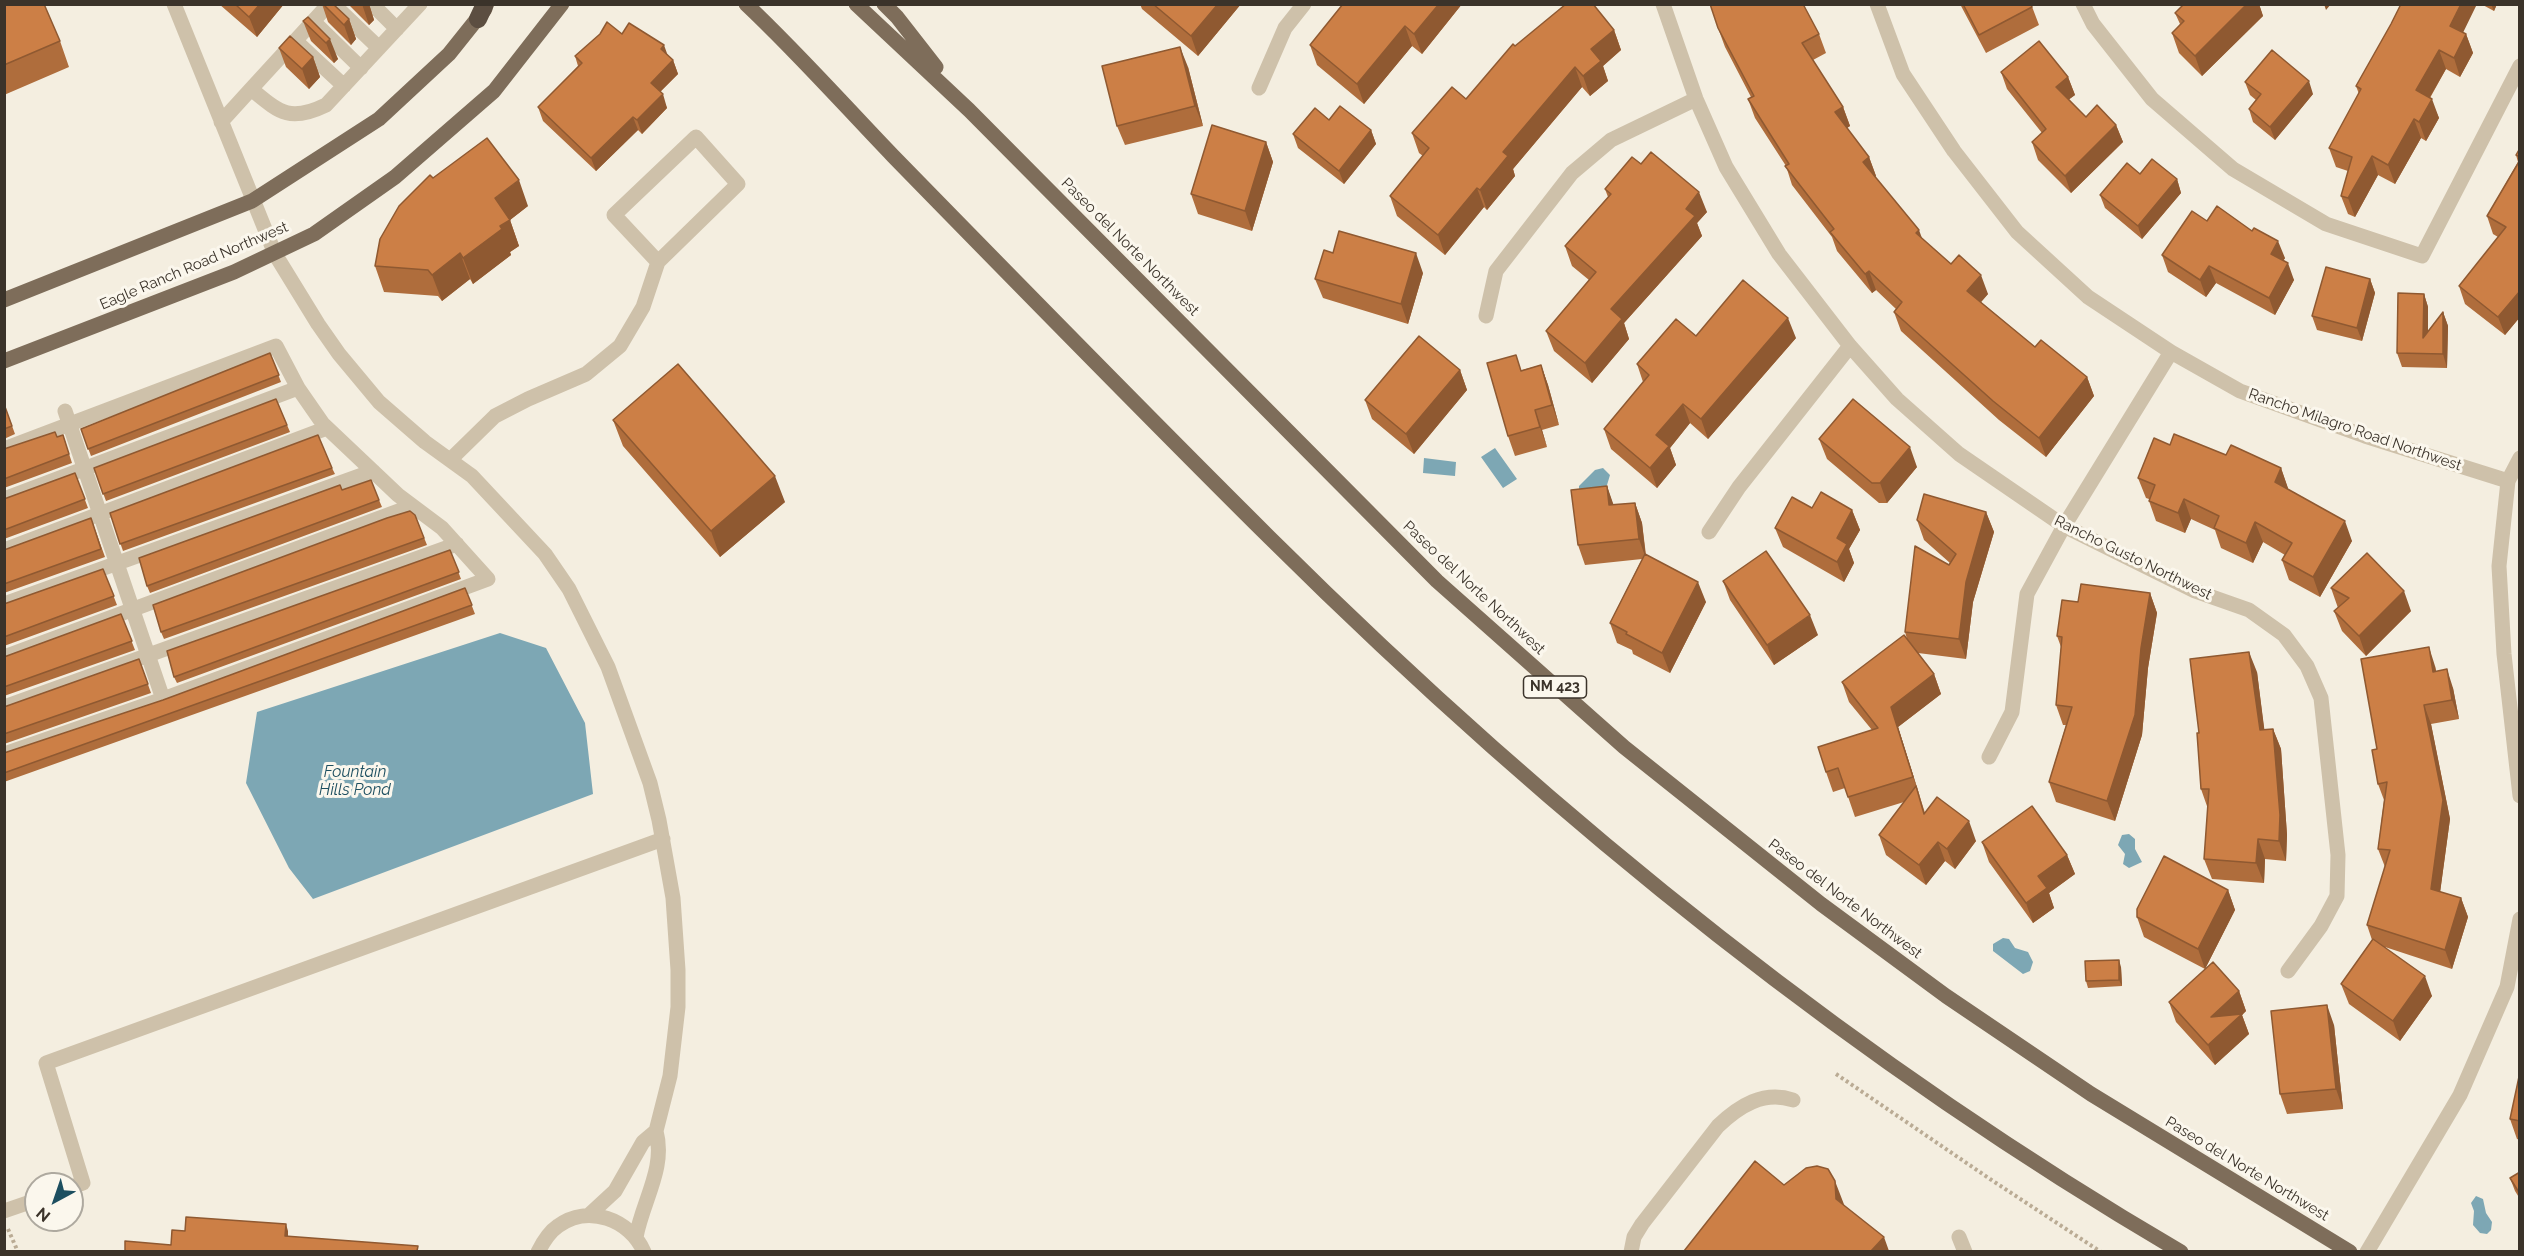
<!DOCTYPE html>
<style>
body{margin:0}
#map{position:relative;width:2524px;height:1256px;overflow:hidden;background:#f4eee0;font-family:Raleway,sans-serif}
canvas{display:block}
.frame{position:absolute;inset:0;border:6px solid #3b332a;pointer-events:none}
.north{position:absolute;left:24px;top:1172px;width:60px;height:60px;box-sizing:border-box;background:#fbf7ed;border:2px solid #aea99f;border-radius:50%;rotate:220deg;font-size:16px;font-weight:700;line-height:24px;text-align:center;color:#3b332a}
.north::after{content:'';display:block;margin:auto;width:21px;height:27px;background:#1d4f60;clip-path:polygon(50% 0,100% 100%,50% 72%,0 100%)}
</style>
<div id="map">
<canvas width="2524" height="1256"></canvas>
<div class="frame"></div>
<div class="north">N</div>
</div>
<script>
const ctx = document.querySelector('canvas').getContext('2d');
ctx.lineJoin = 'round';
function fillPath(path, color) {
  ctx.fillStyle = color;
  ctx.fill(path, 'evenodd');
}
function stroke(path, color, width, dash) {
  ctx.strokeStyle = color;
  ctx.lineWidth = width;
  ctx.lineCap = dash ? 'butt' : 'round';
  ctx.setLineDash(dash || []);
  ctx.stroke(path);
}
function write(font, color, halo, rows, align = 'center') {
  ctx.font = font + ' Raleway,sans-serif';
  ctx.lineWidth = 6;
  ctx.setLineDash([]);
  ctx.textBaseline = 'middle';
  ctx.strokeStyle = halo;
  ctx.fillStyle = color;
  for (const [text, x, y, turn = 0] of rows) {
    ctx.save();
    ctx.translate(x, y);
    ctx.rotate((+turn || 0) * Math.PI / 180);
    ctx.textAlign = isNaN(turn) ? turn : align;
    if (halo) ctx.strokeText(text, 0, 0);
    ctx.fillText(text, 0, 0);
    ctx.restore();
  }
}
fillPath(new Path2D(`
 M1495,448L1517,479L1503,488L1481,457Z
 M1424,458L1456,462L1455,476L1423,473Z
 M1603,468L1610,475L1607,485L1594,500L1579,495V486L1595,470Z
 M500,633L546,648L585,723L593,794L313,899L289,868L246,783L257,712Z
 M2129,834L2135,839V849L2142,862L2129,868L2123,864L2125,854L2118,845L2122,835Z
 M2003,938L2009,939L2015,948L2028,952L2033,962L2030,971L2023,974L1993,951V944Z
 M2476,1196L2483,1199L2486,1213L2492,1222L2491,1230L2487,1234L2480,1233L2473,1225L2474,1211L2471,1203Z`), '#7da7b4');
stroke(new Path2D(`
 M1836,1074L1990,1179L2101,1252
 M8,1229L18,1252`), '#baab94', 4, [3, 3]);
stroke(new Path2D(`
 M174,4L275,254L318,324L339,354L379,402L425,442L472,476L545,554L569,589L608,667L650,783L659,820L673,898L678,970V1007L670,1076L656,1131
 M333,4L379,48
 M372,4L397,29
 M1663,4L1696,99L1726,167L1779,254L1850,346L1897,399L1959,454L2064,526L2195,591L2249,610L2284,635L2307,666L2321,698L2338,855L2337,896L2321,926L2288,971
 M1877,4L1903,74L1954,151L2017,232L2088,297L2171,352L2240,391L2365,436L2508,481
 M2083,4L2093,24L2152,99L2233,169L2326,224L2422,256L2520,66
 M314,22L361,68
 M300,45L344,86
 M1259,88L1285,28L1304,4
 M251,89L329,4
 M221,122L251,89C279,112 289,123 326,105L420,4
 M1486,316L1496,271L1572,173L1611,140L1696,99
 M65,411L163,699
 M4,449L276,346L298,388L323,424L398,495L442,528L488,579L163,699L4,754
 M2520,458L2508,481L2499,566L2504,654L2520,796
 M450,460L495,416L528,399L586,374L620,346L643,307L658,262L738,184L696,137L614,215L658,262
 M4,499L298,388
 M1709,532L1739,487L1850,346
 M4,550L327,428
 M4,604L373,471
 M4,657L412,506
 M4,707L457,544
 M1989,757L2012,712L2027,594L2064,526L2171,352
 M72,1187L83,1183L46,1063L663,839
 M4,1211L36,1200
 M589,1215L615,1191L643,1142L656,1131C666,1168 643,1200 636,1237
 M1959,1237L1965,1252
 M538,1252C543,1242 549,1232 558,1226C588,1204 630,1219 644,1252
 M1631,1252L1634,1237L1642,1224L1718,1126C1739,1106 1764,1090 1793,1100
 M2367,1252L2460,1095L2507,987L2520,919`), '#cec1aa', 15);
stroke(new Path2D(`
 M746,4C797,52 844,105 893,156C1018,284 1143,412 1270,538C1545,811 1846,1056 2181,1252
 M856,4L969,110L1437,581L1624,747L1821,904L1946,996L2091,1094L2350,1252
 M884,4L897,17L936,67
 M4,300L252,201L379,119L449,54L485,9
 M4,361L234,272L314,234L395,177L494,91L562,4`), '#7e6d5a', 15);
stroke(new Path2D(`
 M478,19L485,4`), '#5c4e41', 18);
fillPath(new Path2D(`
 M4,4L60,41L69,67L4,95Z
 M219,4H284L257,37Z
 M322,4H333L349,19L356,39L351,45L328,22Z
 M348,4H369L374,20L369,25Z
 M1140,4H1241L1198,56L1142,9Z
 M1343,4H1462L1422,54L1412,46L1364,104L1317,65L1310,45Z
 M1960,4H2031L2039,25L1986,53Z
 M2184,4H2259L2263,16L2202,76L2179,53L2172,33L2180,24L2175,13Z
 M2481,4H2497L2494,11Z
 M308,17L338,59L334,63L311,41L303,21Z
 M2391,24L2463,32L2466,34L2473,53L2460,77L2446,69L2430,98L2439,118L2426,141L2421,138L2395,184L2378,175L2355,217L2348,214L2341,196L2348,171L2336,167L2329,148L2359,94L2356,86Z
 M1718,28L1819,34L1826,53L1813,60L1843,107L1850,126L1847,128L1869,157L1876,176L1875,177L1922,239L1951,264L1988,294L1981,302L2035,347L2087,377L2094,396L2046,457L1999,420L1901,331L1894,312L1896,309L1876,290L1872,293L1837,251L1832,237L1792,185L1786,166L1755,118L1748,99L1751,97L1725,47Z
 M1614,30L1621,50L1603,66L1608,81L1590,96L1582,87L1513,169L1515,176L1487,210L1484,207L1445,255L1397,216L1390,196L1423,156L1419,153L1412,133L1466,99Z
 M622,34L668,56L673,60L678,74L660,92L667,108L642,134L638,130L596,171L543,121L538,107L578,66L575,56Z
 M279,48L313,57L320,77L309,89L286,67Z
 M1188,67L1203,126L1125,145L1117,126Z
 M2001,72L2068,77L2075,95L2069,99L2086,117L2116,125L2123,142L2071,193L2038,160L2032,142L2042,133L2007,89Z
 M2245,82L2313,94L2275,140L2253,122L2249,109L2256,100L2250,95Z
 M1329,120L1371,130L1376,144L1344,184L1298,148L1293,134Z
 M1266,142L1273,162L1252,231L1198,214L1191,194Z
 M2520,148V317L2505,335L2465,304L2459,286L2498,237L2493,234L2487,216L2518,162L2516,155Z
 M1641,164L1707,212L1697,223L1702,236L1624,323L1629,339L1592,383L1554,351L1546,331L1589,280L1572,266L1565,246L1608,197L1605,189Z
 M2140,174L2177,179L2181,193L2142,239L2105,208L2100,195Z
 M433,178L528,206L510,220L519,246L510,252L511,255L473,284L470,279L442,301L438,296L384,292L375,266Z
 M2207,221L2285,258L2283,261L2294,280L2275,315L2216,283L2206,297L2168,272L2162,255Z
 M1333,253L1423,273L1408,324L1323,298L1315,279Z
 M2370,279L2375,293L2362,341L2317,330L2312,316Z
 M2424,294L2428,307V331L2443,312L2448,326L2447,368L2402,367L2397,353Z
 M1696,336L1796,338L1708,439L1690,423L1670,448L1676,465L1657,488L1611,449L1604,429L1643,382L1637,364Z
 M270,353L281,382L91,456L81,429Z
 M1541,365L1548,385L1559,425L1542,430L1547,447L1515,456L1508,436L1522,370Z
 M1460,370L1467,390L1414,454L1372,419L1365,400Z
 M276,399L290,432L106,501L94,468Z
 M4,404L15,434L4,439Z
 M613,420L785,502L720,557L623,446Z
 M63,435L72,463L4,488V449L57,437Z
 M1819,439L1917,467L1887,503H1879L1827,459Z
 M2170,445L2226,455L2281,468L2288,489L2352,541L2320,597L2289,580L2282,560L2285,555L2263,542L2253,563L2221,548L2215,530L2191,519L2185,533L2156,521L2149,501V499L2146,498L2138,478Z
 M332,468L335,474L123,551L110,513Z
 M75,473L88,508L4,539V499Z
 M1607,486L1613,505L1635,503L1642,523L1646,555L1706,602L1670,673L1633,654L1632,650L1617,643L1610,623L1642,559L1585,565L1578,545Z
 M379,500L382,507L150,593L147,586Z
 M1812,508L1852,510L1860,530L1849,549L1854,563L1844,582L1783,547L1775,528Z
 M1986,512L1994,532L1973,602L1966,659L1918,653L1934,674L1941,694L1898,727L1925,813L1976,841L1955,869L1945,861L1926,885L1886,855L1879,835L1904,802L1855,817L1845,788L1833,792L1826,772L1872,730L1849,702L1842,682L1907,639L1905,632L1950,563L1924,540L1917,520Z
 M415,515L427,545L164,639L161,632Z
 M91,518L105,557L4,593V550Z
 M450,550L461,579L177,683L174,677Z
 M103,569L117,605L4,646V604Z
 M1723,581L1818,635L1774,665L1730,600Z
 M465,588L475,614L4,782V753L163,700Z
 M2331,588L2411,611L2366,656L2342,631L2334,611L2338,608Z
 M2150,593L2157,613L2148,668L2142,735L2115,821L2056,802L2049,782L2066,725H2063L2056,705L2061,647L2057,636L2078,602Z
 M121,614L135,650L4,696V657Z
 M139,659L151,693L4,744V707Z
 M2435,666L2436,671L2453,688L2459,719L2431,724L2450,819L2440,892L2461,898L2468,917L2452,969L2385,947L2432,996L2400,1041L2349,1004L2341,984L2372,940L2367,925L2385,867L2378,849L2384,800L2378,784L2377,749Z
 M2257,672L2264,729H2273L2281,749L2287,835L2286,861L2265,859L2264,883L2212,879L2204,859L2208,809L2201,789L2199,733Z
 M1982,842L2067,855L2075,874L2049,893L2054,908L2033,923L1989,862Z
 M2228,890L2235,910L2205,969L2144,937L2137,917Z
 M2121,967L2122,986L2088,988L2086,981Z
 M2239,991L2246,1011L2242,1015L2249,1034L2215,1065L2176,1022L2169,1002Z
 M2334,1025L2343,1109L2287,1114L2280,1094Z
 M2520,1072V1140L2517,1139L2510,1119Z
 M2520,1172V1199L2515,1191L2510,1178Z`), '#af6d3c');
fillPath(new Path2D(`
 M260,4H284L257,37L249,17Z
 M362,4H369L374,20L369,25Z
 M1218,4H1241L1198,56L1191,36Z
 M1439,4H1462L1422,54L1414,34Z
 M2247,4H2259L2263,16L2202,76L2195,56Z
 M2324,4H2331L2326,10Z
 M2461,4H2477L2457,45L2450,26Z
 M2491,4H2497L2494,11Z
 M349,19L356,39L351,45L344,25Z
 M1405,26L1412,46L1364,104L1357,84Z
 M1614,30L1621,50L1603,66L1608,81L1590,96L1583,76L1591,49Z
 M2466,34L2473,53L2460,77L2454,58Z
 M330,39L338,59L334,63L326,43Z
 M664,45L669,59L661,49Z
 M1180,47L1188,67L1203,126L1195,106Z
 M2439,50L2446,69L2423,109L2416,90Z
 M313,57L320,77L309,89L302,69Z
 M673,60L678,74L656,96L651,83Z
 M1575,67L1582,87L1513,169L1515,176L1487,210L1480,190L1503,152Z
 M2068,77L2075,95L2063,104L2056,87Z
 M2309,81L2313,94L2275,140L2270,127Z
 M663,94L667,108L642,134L637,120Z
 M2432,99L2439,118L2426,141L2419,122Z
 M1843,107L1850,126L1842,131L1835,112Z
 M633,117L638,130L596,171L591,158Z
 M2414,119L2421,138L2395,184L2388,165Z
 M2116,125L2123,142L2071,193L2065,176Z
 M1371,130L1376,144L1344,184L1339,171Z
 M1266,142L1273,162L1252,231L1245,211Z
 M2372,156L2378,175L2355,217L2348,198Z
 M1869,157L1876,176L1870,181L1863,162Z
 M2177,179L2181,193L2142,239L2138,226Z
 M519,180L528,206L510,220L519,246L510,252L511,255L473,284L463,258L495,198Z
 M1477,188L1484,207L1445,255L1438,235Z
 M1699,192L1707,212L1697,223L1702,236L1624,323L1629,339L1592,383L1585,363L1611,309L1686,209Z
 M1919,230L1926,249L1916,233Z
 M2278,241L2285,258L2277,271L2271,254Z
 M460,253L470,279L442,301L432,275Z
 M1416,253L1423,273L1408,324L1401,304Z
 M2288,263L2294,280L2275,315L2269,298Z
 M2209,266L2216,283L2206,297L2200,280Z
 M1869,271L1876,290L1872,293L1865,274Z
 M1981,275L1988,294L1974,310L1967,291Z
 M2370,279L2375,293L2362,341L2357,328Z
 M2520,291V317L2505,335L2498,317Z
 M2424,294L2428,307V351L2423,338Z
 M2443,312L2448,326L2447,368L2443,354Z
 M1788,318L1796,338L1708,439L1701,419Z
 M1541,365L1548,385L1559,425L1552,405Z
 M1460,370L1467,390L1414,454L1406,434Z
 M2087,377L2094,396L2046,457L2039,438Z
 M1683,404L1690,423L1670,448L1676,465L1657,488L1650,468L1656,435Z
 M1535,410L1542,430L1547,447L1540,427Z
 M1910,447L1917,467L1887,503L1880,483Z
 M2281,468L2288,488L2282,501L2275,482Z
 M775,476L785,502L720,557L711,531Z
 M1607,486L1614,506L1609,505Z
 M2184,499L2191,519L2185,533L2178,513Z
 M1635,503L1642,523L1646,559L1639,539Z
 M1852,510L1860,530L1849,549L1854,563L1844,582L1837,562V538Z
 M1986,512L1994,532L1973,602L1966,659L1959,639L1966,582Z
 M2345,521L2352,541L2320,597L2313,577Z
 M2255,522L2263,542L2253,563L2246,543Z
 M1698,582L1706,602L1670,673L1662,653Z
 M2404,591L2411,611L2366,656L2359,636Z
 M2150,593L2157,613L2148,668L2142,735L2115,821L2107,801L2141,648Z
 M1810,615L1818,635L1774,665L1767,645Z
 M2429,647L2435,666L2440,691L2433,672Z
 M2249,652L2257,672L2267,750L2260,730Z
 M2447,669L2453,688L2459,719L2452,700Z
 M1934,674L1941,694L1898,727L1920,797L1913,777L1891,707Z
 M2424,705L2431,724L2450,819L2438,908L2431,889Z
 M2273,729L2281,749L2287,835L2286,861L2279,841Z
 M1969,821L1976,841L1955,869L1947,849Z
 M2258,839L2265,859L2264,883L2256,863Z
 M1938,842L1945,861L1926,885L1919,865Z
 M2067,855L2075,874L2049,893L2054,908L2033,923L2026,903L2038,876Z
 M2228,890L2235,910L2205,969L2198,949Z
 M2461,898L2468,917L2452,969L2445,950Z
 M2119,960L2121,967L2122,986L2119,980Z
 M2425,976L2432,996L2400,1041L2393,1021Z
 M2239,991L2246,1011L2242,1015L2249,1034L2215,1065L2208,1045L2211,1017Z
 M2327,1005L2334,1025L2343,1109L2336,1089Z
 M1835,1181L1845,1207L1836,1199Z
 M286,1224L288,1231V1243L285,1236Z
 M1884,1237L1889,1251H1871Z`), '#8f5931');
const building = new Path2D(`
 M4,4H44L60,41L4,65Z
 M235,4H260L249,17Z
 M323,4H333L349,19L344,25Z
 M1153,4H1218L1191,36Z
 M1343,4H1439L1414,34L1405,26L1357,84L1310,45Z
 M1566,4H1593L1614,30L1591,49L1601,61L1583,76L1575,67L1503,152L1508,156L1480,190L1477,188L1438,235L1390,196L1429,148L1412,133L1452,87L1466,99L1513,44L1515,46Z
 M1710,4H1803L1819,34L1802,43L1843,107L1835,112L1869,157L1863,162L1919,230L1916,233L1951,264L1959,255L1981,275L1967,291L2035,347L2041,340L2087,377L2039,438L1993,401L1894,312L1902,302L1869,271L1865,274L1830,232L1834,229L1785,166L1789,164L1748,99L1754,96L1718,28Z
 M1963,4H2031L2032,7L1979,35Z
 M2184,4H2247L2195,56L2172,33L2184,21L2175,13Z
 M2401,4H2461L2450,26L2466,34L2454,58L2439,50L2416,90L2432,99L2419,122L2414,119L2388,165L2372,156L2348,198L2341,196L2352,157L2329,148L2361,89L2356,86L2391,24Z
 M308,17L330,39L326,43L303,21Z
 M607,22L622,34L629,23L664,45L661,49L673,60L651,83L663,94L637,120L633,117L591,158L538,107L582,63L575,56L600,34Z
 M290,36L313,57L302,69L279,48Z
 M2039,41L2068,77L2056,87L2086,117L2097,105L2116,125L2065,176L2032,142L2046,129L2001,72Z
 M1180,47L1195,106L1117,126L1102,66Z
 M2272,50L2309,81L2270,127L2249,109L2261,94L2245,82Z
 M1340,106L1371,130L1339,171L1293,134L1315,108L1329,120Z
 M1212,125L1266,142L1245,211L1191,194Z
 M487,138L519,180L495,198L510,220L500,226L502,229L463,258L460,253L432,275L428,270L375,266L380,239L399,206L430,175L433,178Z
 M2520,148V157L2516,155Z
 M1651,152L1699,192L1686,209L1695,216L1611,309L1622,319L1585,363L1546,331L1596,272L1565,246L1611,194L1605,189L1632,157L1641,164Z
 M2152,159L2177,179L2138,226L2100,195L2127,163L2140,174Z
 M2520,160V291L2498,317L2459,286L2506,227L2487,216Z
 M2217,206L2252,231L2254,228L2278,241L2271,254L2288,263L2269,298L2209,266L2200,280L2162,255L2192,211L2207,221Z
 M1339,231L1416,253L1401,304L1315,279L1324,250L1333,253Z
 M2326,267L2370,279L2357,328L2312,316Z
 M1743,280L1788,318L1701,419L1683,404L1656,435L1669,446L1650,468L1604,429L1649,375L1637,364L1676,319L1696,336Z
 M2398,293L2424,294L2423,338L2443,312V354L2397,353Z
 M1419,336L1460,370L1406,434L1365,400Z
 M270,353L279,375L88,449L81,429Z
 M1516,355L1521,371L1541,365L1552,405L1535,410L1540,427L1508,436L1487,363Z
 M678,364L775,476L711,531L613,420Z
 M276,399L287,425L103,494L94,468Z
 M1853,399L1910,447L1880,483H1872L1819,439Z
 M4,404L12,426L4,429Z
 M55,432L57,437L63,435L69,454L4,479V449Z
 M2174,434L2226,455L2231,445L2281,468L2275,482L2345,521L2313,577L2282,560L2292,543L2255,522L2246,543L2214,528L2219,516L2184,499L2178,513L2149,501L2155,485L2138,478L2154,438L2170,445Z
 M318,435L332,468L120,544L110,513Z
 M75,473L85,499L4,530V499Z
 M371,480L379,500L147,586L139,558L340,485L342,490Z
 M1607,486L1609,505L1635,503L1639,539L1578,545L1571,490Z
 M1821,492L1852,510L1837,538L1847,544L1837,562L1775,528L1792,497L1812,508Z
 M1924,494L1986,512L1966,582L1959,639L1905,632L1915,546L1949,565L1956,554L1917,520Z
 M410,511L415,515L424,538L161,632L153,605L387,518Z
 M91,518L101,549L4,584V550Z
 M450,550L459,572L174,677L167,651Z
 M1766,551L1810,615L1767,645L1723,581Z
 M2367,553L2404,591L2359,636L2334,611L2349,598L2331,588Z
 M1645,554L1698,582L1662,653L1626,634L1627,632L1610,623Z
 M103,569L114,596L4,637V604Z
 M2081,584L2150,593L2141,648L2135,715L2107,801L2049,782L2072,707L2056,705L2062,637L2057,636L2062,600L2078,602Z
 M465,588L472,605L4,773V753L163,700Z
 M121,614L132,641L4,687V657Z
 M1904,635L1934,674L1891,707L1913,777L1848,797L1838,768L1826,772L1818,747L1878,728L1842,682Z
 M2429,647L2433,672L2447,669L2452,700L2424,705L2443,800L2431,889L2461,898L2445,950L2367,925L2390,850L2378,849L2387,782L2378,784L2372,750L2377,749L2361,659Z
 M2249,652L2260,730L2273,729L2280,815L2279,841L2258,839L2256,863L2204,859L2209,789H2201L2197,733H2199L2190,659Z
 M139,659L148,684L4,734V707Z
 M1916,786L1924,814L1937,797L1969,821L1947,849L1938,842L1919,865L1879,835Z
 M2032,806L2067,855L2038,876L2047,888L2026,903L1982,842Z
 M2164,856L2228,890L2198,949L2137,917V909Z
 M2373,939L2425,976L2393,1021L2341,984Z
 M2119,960V980L2086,981L2085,961Z
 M2213,962L2239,991L2211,1017L2242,1014L2208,1045L2169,1002Z
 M2327,1005L2336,1089L2280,1094L2271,1011Z
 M2520,1072V1121L2510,1119Z
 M1755,1161L1784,1185L1806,1168L1817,1166L1828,1169L1835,1181L1836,1199L1884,1237L1871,1251H1684Z
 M2520,1172V1194L2510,1178Z
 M186,1217L286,1224L285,1236L418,1246L417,1251H125V1241L171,1245L172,1230L185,1231Z`);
fillPath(building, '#cc7f46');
stroke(building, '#8f5931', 1.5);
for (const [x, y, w] of [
 [1555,687,63]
]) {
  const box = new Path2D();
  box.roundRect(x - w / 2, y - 11, w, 22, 4.5);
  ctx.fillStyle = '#fbf7ed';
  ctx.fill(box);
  stroke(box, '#3b332a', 1.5);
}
write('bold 14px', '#3b332a', null, [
 ["NM 423",1555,687]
]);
write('15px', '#3b332a', '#fbf7ed', [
 ["Paseo del Norte Northwest",1130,247,45],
 ["Eagle Ranch Road Northwest",194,266,-23],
 ["Rancho Milagro Road Northwest",2355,430,19],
 ["Rancho Gusto Northwest",2133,558,26],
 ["Paseo del Norte Northwest",1474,588,43],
 ["Paseo del Norte Northwest",1845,899,37],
 ["Paseo del Norte Northwest",2247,1169,31]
]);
write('italic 16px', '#1d4f60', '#fbf7ed', [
 ["Fountain",355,772],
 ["Hills Pond",355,790]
]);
</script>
